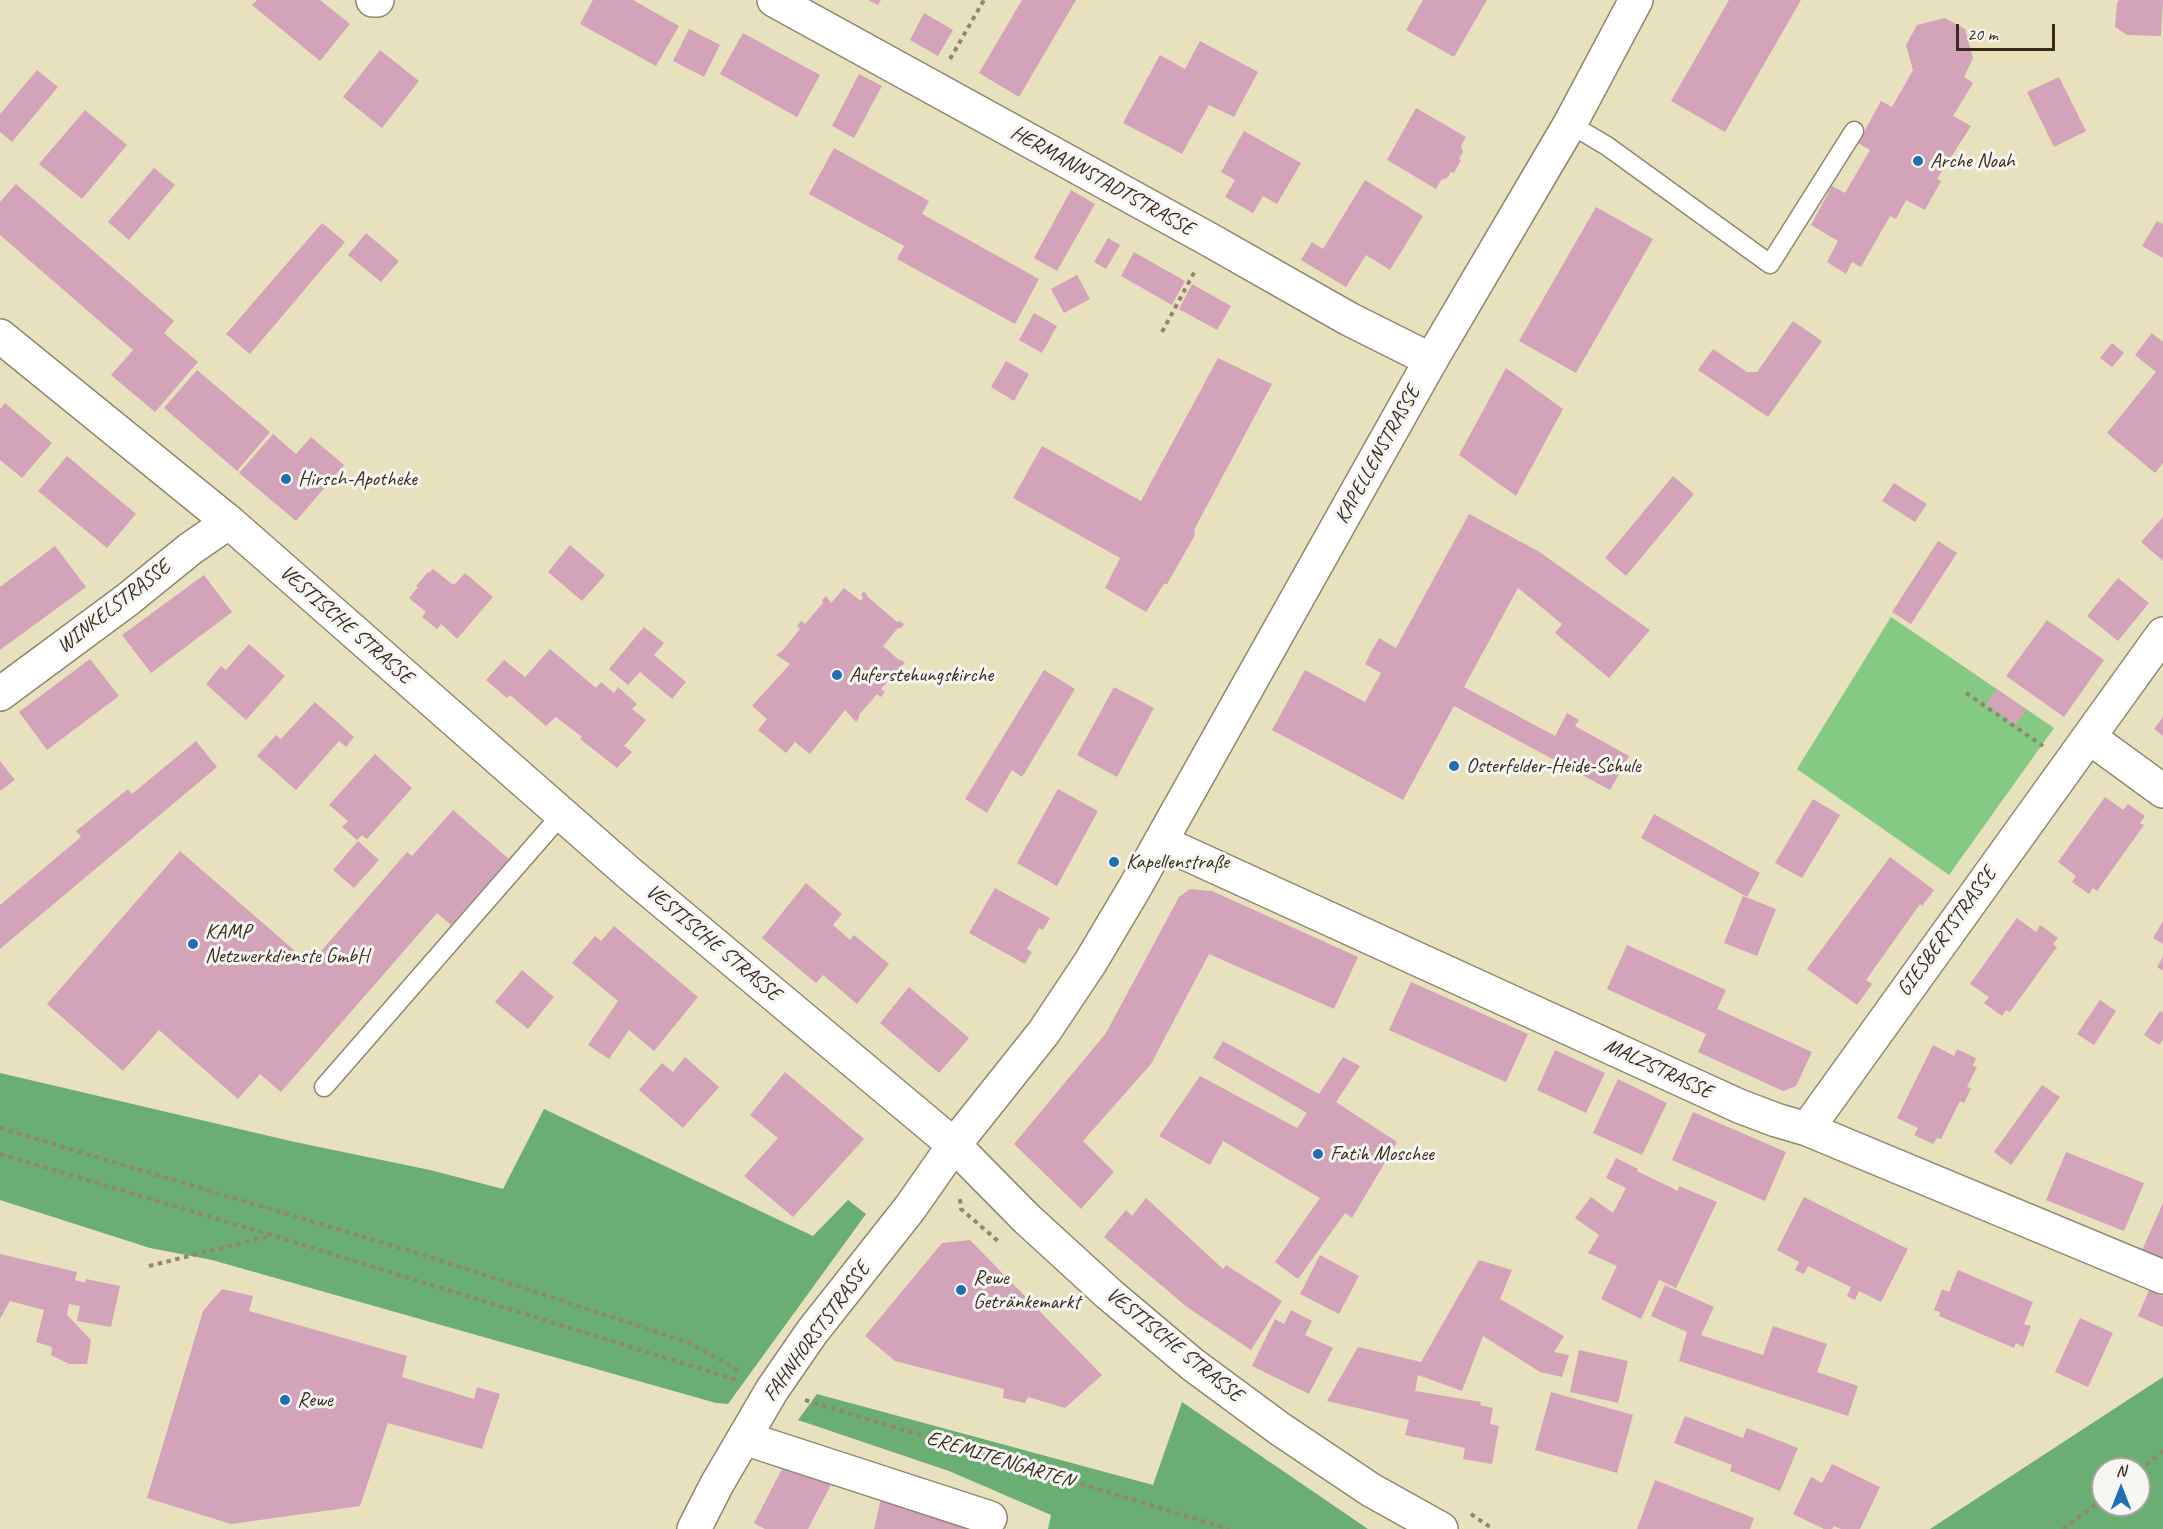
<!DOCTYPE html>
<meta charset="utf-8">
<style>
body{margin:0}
#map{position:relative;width:2163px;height:1529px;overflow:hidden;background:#e8e1be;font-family:Caveat,sans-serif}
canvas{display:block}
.north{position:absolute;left:2091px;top:1457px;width:60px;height:60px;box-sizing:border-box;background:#f6f6f2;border:2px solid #aba49d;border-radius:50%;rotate:0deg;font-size:16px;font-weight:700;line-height:24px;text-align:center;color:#3b2a1e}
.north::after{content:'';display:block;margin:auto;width:21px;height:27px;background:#1f6fb2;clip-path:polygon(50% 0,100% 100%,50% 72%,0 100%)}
.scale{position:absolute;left:1956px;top:24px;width:99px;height:27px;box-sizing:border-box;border:3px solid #3b2a1e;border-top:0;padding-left:8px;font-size:18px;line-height:21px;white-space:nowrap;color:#3b2a1e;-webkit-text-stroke:4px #f6f6f2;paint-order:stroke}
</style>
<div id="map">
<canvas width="2163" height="1529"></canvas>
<div class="north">N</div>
<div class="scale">20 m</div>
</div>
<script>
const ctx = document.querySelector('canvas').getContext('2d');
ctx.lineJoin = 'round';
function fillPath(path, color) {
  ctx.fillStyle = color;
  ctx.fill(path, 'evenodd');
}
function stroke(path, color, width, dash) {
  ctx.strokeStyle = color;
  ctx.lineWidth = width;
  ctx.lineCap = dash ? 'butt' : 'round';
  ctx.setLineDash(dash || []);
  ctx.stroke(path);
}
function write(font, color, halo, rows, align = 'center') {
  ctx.font = font + ' Caveat,sans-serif';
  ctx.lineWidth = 6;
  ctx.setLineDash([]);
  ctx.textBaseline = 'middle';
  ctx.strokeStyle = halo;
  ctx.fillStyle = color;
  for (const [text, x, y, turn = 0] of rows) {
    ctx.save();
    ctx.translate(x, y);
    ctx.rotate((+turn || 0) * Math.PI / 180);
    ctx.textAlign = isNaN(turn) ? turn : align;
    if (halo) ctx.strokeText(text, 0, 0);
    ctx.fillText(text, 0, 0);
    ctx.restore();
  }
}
fillPath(new Path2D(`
 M1891,617L2054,728L1949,875L1797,769Z`), '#84ca85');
fillPath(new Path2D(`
 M0,1073L295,1142L430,1170L503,1189L544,1109L813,1236L848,1200L866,1214L728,1404L716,1403L212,1260L150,1248L0,1200Z
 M2163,1377V1529H1930ZM2103,1469H2139V1505H2103Z
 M817,1394L1153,1485L1182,1402L1368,1529H1048L1051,1515L949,1471L798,1420Z`), '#6bae72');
fillPath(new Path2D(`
 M257,0H320L350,24L320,61L252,5Z
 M593,0H633L679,26L656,66L580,24Z
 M868,0H881L878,5Z
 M1022,0H1076L1019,97L979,73Z
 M1423,0H1487L1454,57L1406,30Z
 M1729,0H1801L1725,132L1671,101Z
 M2119,0H2163L2161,36L2127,35L2115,27L2117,3Z
 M924,13L953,30L938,56L910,40Z
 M1945,18L1965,29L1973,58L1964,77L1973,83L1953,116L1971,126L1937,179L1941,181L1925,210L1906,200L1896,219L1890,216L1861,267L1852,262L1846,274L1827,262L1838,241L1811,225L1832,186L1845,193L1870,150L1858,143L1881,101L1892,107L1913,70L1906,45L1917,25Z
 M689,29L720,45L704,77L673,61Z
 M743,33L820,75L797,117L720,74Z
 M1200,41L1258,72L1234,117L1209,105L1182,154L1123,123L1160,55L1185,69Z
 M380,50L419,81L382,128L343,97Z
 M37,70L58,87L12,142L0,132V114Z
 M859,74L882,86L854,138L832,126Z
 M2059,77L2086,131L2054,147L2027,92Z
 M1416,108L1466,137L1461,146L1463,152L1459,159L1461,160L1454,173L1451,172L1447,178L1441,180L1436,189L1387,160Z
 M85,110L127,145L82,199L39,164Z
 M1244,131L1301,163L1277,204L1263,196L1253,213L1225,197L1235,180L1221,172Z
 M834,148L929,201L922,214L1039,279L1015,324L897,259L904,246L809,194Z
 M154,168L175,185L129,240L108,222Z
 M1365,180L1423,216L1390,270L1366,255L1346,287L1301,260L1312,242L1323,249Z
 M16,184L174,321L164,333L198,362L155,412L111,375L133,350L0,235V202Z
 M1071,190L1095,204L1057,271L1034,258Z
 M1596,207L1653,239L1576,373L1519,341Z
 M2157,221L2163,224V258L2142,246Z
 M322,223L345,242L250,354L226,334Z
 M366,233L399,261L381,282L348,255Z
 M1108,238L1120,245L1106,269L1094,262Z
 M1134,252L1185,281L1172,305L1121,276Z
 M1077,275L1090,299L1064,313L1051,289Z
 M1192,284L1231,306L1217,330L1179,309Z
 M1034,313L1057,326L1042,353L1019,340Z
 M1793,321L1822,341L1768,417L1698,370L1713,349L1747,372H1757Z
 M2152,333L2163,342V463L2155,473L2107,433L2156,372L2135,355Z
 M2112,343L2124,353L2112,367L2100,358Z
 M1218,358L1272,384L1194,530L1195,535L1167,584H1164L1146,612L1105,588L1120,558L1013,498L1042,446L1141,501Z
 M1006,361L1029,374L1014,401L991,387Z
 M1506,368L1563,409L1516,496L1459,455Z
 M197,370L270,432L237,471L164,408Z
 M5,403L52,443L22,478L0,460V409Z
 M273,434L296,454L311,437L344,465L296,521L239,473Z
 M67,456L136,514L107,548L38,491Z
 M1673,476L1694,494L1626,576L1605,558Z
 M1894,483L1927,504L1915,522L1882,501Z
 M1469,514L1538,551L1650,630L1609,678L1555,633L1562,624L1518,588L1464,687L1555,736L1567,713L1579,720L1575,726L1629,756L1610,790L1454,706L1403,800L1272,730L1305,670L1365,702L1381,673L1365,664L1371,652L1379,638L1396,648Z
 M2163,517V561L2141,542Z
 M1938,541L1957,553L1911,624L1892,612Z
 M570,545L605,575L582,601L548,572Z
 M55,546L86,587L0,650V587Z
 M433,569L452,584H455L465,573L493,597L457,639L441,624L437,629L422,617L426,612L409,598L418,587L416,586L428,572L429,573Z
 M204,575L232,612L151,673L122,635Z
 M2118,578L2149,603L2118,641L2087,616Z
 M844,588L861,601L863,598L861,594L864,591L868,597L897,622L900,621L904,624L901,628H898L883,646L899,660H902L905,663L900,667L881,689L885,692L881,697L877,694L859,715V718L856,722L845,710L810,754L795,742L786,753L758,730L767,719L752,706L790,664L776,655L782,651L800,629L797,626L801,621L805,624L823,603L822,600L826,596L831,603Z
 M2047,620L2104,660L2064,717L2006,676Z
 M644,627L664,643L654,655L686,682L672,699L640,672L628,685L609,669Z
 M249,644L285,676L246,720L206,684L221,666L226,670Z
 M550,649L596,688L601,682L614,693L618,687L637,704L632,709L646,720L624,746L632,752L617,768L580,739L582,737L556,717L546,726L510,695L507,698L486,680L504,660L525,677Z
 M90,659L119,696L47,750L19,712Z
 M1044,670L1075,689L1022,777L1012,770L987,813L965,799Z
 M1114,687L1154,708L1117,777L1077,755Z
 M1997,689L2026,710L2015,725L1986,704Z
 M315,702L354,737L346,747L339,741L296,790L257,756L276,735L281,739Z
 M2163,717V736L2154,729Z
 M196,741L217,767L0,949V905L81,837L76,831L128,789L132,794Z
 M375,754L412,788L367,839L362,835L357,840L342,827L348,821L329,805Z
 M0,761L15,780L0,791Z
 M1058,789L1098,811L1057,886L1017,863Z
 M2105,797L2123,810L2128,804L2145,816L2140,823L2144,825L2097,891L2093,888L2089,894L2072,882L2076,876L2058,862Z
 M1813,799L1840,815L1802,878L1775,863Z
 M453,810L509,859L451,925L437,913L281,1092L260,1074L238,1099L159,1030L123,1071L47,1004L180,851L310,964L407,852L412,856Z
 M1654,814L1760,873L1747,897L1641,838Z
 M358,841L379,860L354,888L333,870Z
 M1890,857L1934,890L1922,906L1920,904L1866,980L1872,984L1857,1005L1807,969Z
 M806,883L842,914L833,925L850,940L854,935L889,964L857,1004L823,975L816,983L762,938Z
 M995,888L1050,918L1043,930L1039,928L1027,949L1032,952L1025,964L969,933Z
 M1190,889L1212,891L1358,957L1334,1009L1209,954L1151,1064L1083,1141L1114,1172L1081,1209L1014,1144L1106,1033L1179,897Z
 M1743,896L1776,909L1757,956L1724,943Z
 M2017,918L2036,932L2040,925L2058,938L2053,944L2057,947L2010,1012L2006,1010L2002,1016L1984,1003L1989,997L1970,984Z
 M2163,921V944L2153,938Z
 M614,926L698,997L654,1051L629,1030L609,1059L588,1045L618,1001L572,963L595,936L601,941Z
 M1627,945L1726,990L1717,1009L1812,1052L1796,1086L1783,1091L1698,1052L1706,1034L1607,989Z
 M2163,957V971L2157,967Z
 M522,970L554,997L528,1029L495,1002Z
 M1411,982L1528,1034L1506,1082L1389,1030Z
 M909,987L969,1038L939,1073L880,1023Z
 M2100,1000L2116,1011L2094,1045L2077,1034Z
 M2160,1011L2163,1013V1040L2159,1045L2144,1035Z
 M1223,1041L1319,1094L1343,1057L1360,1066L1336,1102L1397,1142L1352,1218L1345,1213L1298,1279L1275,1262L1320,1198L1223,1141L1210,1165L1159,1136L1200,1076L1297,1128L1307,1113L1213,1058Z
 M1933,1045L1954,1056L1957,1049L1976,1058L1973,1066L1977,1067L1967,1087L1971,1088L1964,1103L1960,1101L1941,1139L1937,1138L1933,1144L1914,1135L1918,1128L1897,1118Z
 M1555,1050L1605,1073L1586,1113L1537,1090Z
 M685,1057L719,1087L683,1128L639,1090L662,1063L673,1072Z
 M785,1072L864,1139L793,1217L744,1176L778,1138L750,1115Z
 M1618,1079L1667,1103L1642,1155L1593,1133Z
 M2042,1085L2060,1097L2011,1165L1994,1152Z
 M1693,1112L1786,1152L1765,1201L1672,1160Z
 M2066,1152L2144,1183L2124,1231L2046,1200Z
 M1616,1158L1638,1169L1637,1171L1678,1191L1679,1186L1717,1202L1676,1288L1659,1280L1641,1319L1601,1299L1617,1266L1588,1253L1599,1235L1575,1218L1591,1197L1613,1213L1626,1188L1606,1178Z
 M1804,1197L1908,1249L1881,1302L1859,1291L1855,1300L1847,1296L1851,1287L1808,1266L1804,1274L1799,1272L1795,1270L1799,1262L1777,1250Z
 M1146,1198L1223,1269L1226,1265L1282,1301L1251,1350L1187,1307L1104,1237L1126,1210L1132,1216Z
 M2163,1203V1266L2139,1257Z
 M970,1240L1102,1375L1065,1408L1028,1397L1025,1403L1003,1398L1004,1389L895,1361L865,1336L942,1243Z
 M0,1254L77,1272L75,1280L85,1283L86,1279L120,1286L111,1327L77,1321L80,1306L69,1304L67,1315L91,1340L87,1364H69L51,1355L52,1347L36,1342L44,1310L10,1301L0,1319Z
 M1320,1255L1359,1276L1339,1314L1300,1294Z
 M1479,1260L1512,1270L1500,1299L1564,1336L1554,1352L1569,1355L1562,1377L1540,1372L1483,1336L1462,1391L1418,1375L1415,1391L1481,1402L1480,1405L1493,1408L1490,1424L1499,1426L1492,1464L1463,1459L1465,1448L1405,1435L1409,1420L1327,1401L1358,1347L1421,1362Z
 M1958,1270L2033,1302L2024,1324L2031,1326L2023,1347L2016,1343L2014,1348L1939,1316L1940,1312L1934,1310L1942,1289L1949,1292Z
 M1665,1285L1714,1307L1701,1335L1763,1355L1773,1326L1827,1344L1817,1372L1858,1386L1848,1416L1679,1361L1687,1332L1651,1316Z
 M222,1289L253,1296L249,1311L407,1356L402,1377L474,1399L477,1387L500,1394L482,1449L388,1423L360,1506L231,1524L147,1498L203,1311Z
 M2149,1290L2163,1296V1327L2138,1316Z
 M1291,1310L1312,1321L1305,1335L1333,1348L1309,1394L1252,1366L1275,1319L1284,1324Z
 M2080,1318L2113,1333L2088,1387L2055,1372Z
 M1579,1350L1628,1361L1618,1403L1570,1392Z
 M1551,1392L1633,1415L1617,1473L1535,1450Z
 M1685,1416L1743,1438L1747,1428L1798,1448L1780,1491L1730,1471L1732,1465L1674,1443Z
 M1832,1464L1880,1487L1860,1529H1841L1834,1526L1832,1529H1824L1793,1514L1811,1477L1822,1483Z
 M783,1467L833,1481L808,1529H765L754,1523Z
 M1655,1480L1754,1518L1750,1529H1637Z
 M881,1498L966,1525L964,1529H874Z`), '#d3a3b9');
const lane = new Path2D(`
 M1570,124L1607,146L1770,264L1854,131
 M324,1087L562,814`);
const street = new Path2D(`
 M373,0H377
 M774,0L1210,240L1349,319L1431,360
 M0,694L127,600L190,549L229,522
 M2089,737L2163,791
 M1161,842L1739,1106L1776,1120L1807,1129L2163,1277
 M1807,1129L2163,634
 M744,1438L990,1518
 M694,1529L717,1484L772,1390L812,1332L910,1208L954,1145`);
const secondary = new Path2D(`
 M0,336L229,522L630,874L954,1145L1027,1219L1109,1294L1192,1364L1280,1429L1371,1490L1441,1529
 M954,1145L1044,1032L1090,963L1134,889L1431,360L1570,124L1636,0`);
stroke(lane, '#92866e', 21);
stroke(street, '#92866e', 36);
stroke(secondary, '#92866e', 36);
stroke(new Path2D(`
 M950,59L984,0
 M1162,332L1196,269
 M1966,693L2043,746
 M0,1128L424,1255L690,1343L743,1373
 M0,1154L271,1235L740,1381
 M960,1199L961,1209L998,1241
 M149,1266L270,1236
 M805,1400L1229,1529
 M2139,1471L2163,1451
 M1471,1514L1493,1529
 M2063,1529L2103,1499`), '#92866e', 4, [4.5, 4.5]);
stroke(lane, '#fff', 18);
stroke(street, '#fff', 33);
stroke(secondary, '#fff', 33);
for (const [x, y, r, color] of [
 [1918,161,6,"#1f6fb2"],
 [286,479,6,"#1f6fb2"],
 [837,675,6,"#1f6fb2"],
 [1454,766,6,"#1f6fb2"],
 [1114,862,6,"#1f6fb2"],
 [193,944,6,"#1f6fb2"],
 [1318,1154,6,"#1f6fb2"],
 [961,1290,6,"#1f6fb2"],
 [285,1400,6,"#1f6fb2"]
]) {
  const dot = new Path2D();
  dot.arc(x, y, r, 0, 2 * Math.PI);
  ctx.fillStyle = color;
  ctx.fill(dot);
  stroke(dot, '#f6f6f2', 2);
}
write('21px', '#3b2a1e', '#f6f6f2', [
 ["Arche Noah",1930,161],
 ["Hirsch-Apotheke",298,479],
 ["Auferstehungskirche",849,675],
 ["Osterfelder-Heide-Schule",1466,766],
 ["Kapellenstraße",1126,862],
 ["KAMP",205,932],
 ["Netzwerkdienste GmbH",205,956],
 ["Fatih Moschee",1330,1154],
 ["Rewe",973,1278],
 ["Getränkemarkt",973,1302],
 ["Rewe",297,1400]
], 'left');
write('21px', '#3b2a1e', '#f6f6f2', [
 ["HERMANNSTADTSTRASSE",1102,181,29],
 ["KAPELLENSTRASSE",1378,455,-61],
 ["WINKELSTRASSE",114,607,-38],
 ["VESTISCHE STRASSE",346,625,41],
 ["GIESBERTSTRASSE",1947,932,-54],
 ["VESTISCHE STRASSE",713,943,40],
 ["MALZSTRASSE",1658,1069,25],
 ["FAHNHORSTSTRASSE",817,1332,-54],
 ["VESTISCHE STRASSE",1174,1345,39],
 ["EREMITENGARTEN",1000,1460,17]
]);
</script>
